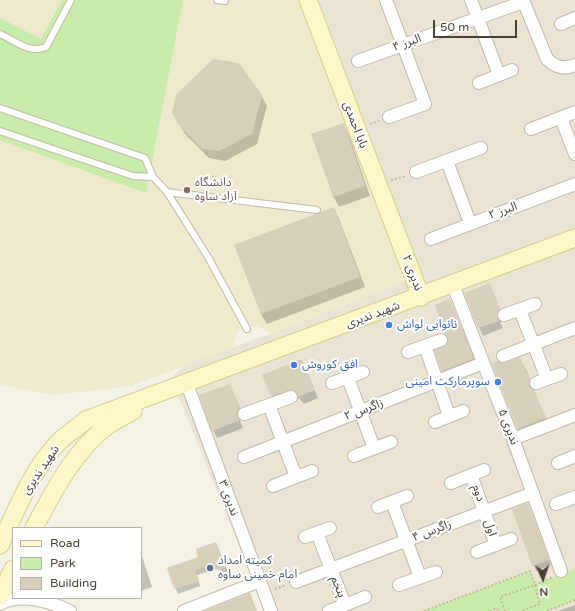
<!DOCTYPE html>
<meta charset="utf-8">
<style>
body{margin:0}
#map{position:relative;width:575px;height:611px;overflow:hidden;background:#f4f1e5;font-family:"Varela Round",sans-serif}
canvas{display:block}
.legend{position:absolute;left:12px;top:527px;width:130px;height:72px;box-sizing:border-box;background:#fff;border:1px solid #b6b3ae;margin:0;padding:5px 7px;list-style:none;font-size:12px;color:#484234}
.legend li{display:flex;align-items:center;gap:8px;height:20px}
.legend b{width:20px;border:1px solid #b6b3ae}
.north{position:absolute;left:523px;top:559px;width:40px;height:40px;-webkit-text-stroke:3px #fff;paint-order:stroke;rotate:177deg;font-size:11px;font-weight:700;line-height:16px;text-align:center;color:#484234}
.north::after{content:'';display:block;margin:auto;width:14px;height:18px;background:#484234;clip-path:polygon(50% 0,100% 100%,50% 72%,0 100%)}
.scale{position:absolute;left:433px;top:20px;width:84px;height:18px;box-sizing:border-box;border:2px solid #484234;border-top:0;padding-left:5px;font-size:12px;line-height:14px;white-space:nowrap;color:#484234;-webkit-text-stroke:3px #fff;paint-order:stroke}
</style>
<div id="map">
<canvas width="575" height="611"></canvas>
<ul class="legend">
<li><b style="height:5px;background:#fff7c5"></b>Road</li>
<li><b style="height:11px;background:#c8ecaa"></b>Park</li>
<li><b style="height:11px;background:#d7cfba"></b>Building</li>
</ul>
<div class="north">N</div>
<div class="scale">50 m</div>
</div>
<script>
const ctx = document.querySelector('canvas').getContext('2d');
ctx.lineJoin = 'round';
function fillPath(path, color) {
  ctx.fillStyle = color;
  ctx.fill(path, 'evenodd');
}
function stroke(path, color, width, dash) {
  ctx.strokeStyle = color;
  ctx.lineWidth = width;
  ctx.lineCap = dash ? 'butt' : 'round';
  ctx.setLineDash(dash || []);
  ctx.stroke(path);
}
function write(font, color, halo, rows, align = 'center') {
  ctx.font = font + ' "Varela Round","Noto Sans Arabic",sans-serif';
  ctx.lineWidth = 4;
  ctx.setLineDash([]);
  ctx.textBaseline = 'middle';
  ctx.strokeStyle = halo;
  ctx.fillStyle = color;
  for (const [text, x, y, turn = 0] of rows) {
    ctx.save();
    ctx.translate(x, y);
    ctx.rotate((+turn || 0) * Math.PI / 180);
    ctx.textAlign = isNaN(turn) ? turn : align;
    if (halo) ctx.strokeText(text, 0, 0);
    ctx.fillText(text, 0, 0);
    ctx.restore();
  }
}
fillPath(new Path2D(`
 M314,0H575V611H265L171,378L187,364L270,334L418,275Z`), '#e9e4d3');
fillPath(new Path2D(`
 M0,0H303L405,273L402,282L270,334L256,325L247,329L238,332L232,348L131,386L54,395L0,385Z`), '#efe9ce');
fillPath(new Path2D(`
 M62,0H183L146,193L0,140V18L41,39Z
 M575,569V600L547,611H498L497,609L490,611H424L530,571L535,585Z`), '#c8ecaa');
fillPath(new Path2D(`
 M261,95L267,106L257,144L225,161L209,158L185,134L179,124Z
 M343,125L349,135L370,196L339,207L334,197L313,135Z
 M334,209L339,219L365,287L267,324L261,314L236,245Z
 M490,285L503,317L500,322L503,328L483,336L465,293Z
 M450,300L477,365L446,377L442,371L449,339Z
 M520,359L527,371L536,396L552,431L525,441L518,429L493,364H505Z
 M301,360L318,398L304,404L300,399L297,397L276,404L263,375Z
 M230,385L244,416L240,421L243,428L217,438L213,430Z
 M528,504L551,565L536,571L513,510Z
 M216,543L228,572L221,574L217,569L197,575L200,586L178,594L168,569L200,558Z
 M141,553L152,587L141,591Z
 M575,605V611H558Z`), '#0003');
fillPath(new Path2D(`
 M213,59L239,63L262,95L252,134L219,151L202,149L178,124L172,113L176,95Z
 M344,123L365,186L333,197L311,134Z
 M334,207L360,277L261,314L234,245Z
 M490,283L500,309L497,314L499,321L478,328L464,293Z
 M450,299L474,359L442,371L434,350L446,345L448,338L445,334L435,305Z
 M520,357L530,379L529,386L534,390L546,418L517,429L492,363L497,361L505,363Z
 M302,359L315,390L298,397L296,392L292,390L271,396L262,375Z
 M230,384L240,408L237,413L240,420L212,431L199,395Z
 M528,503L549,560L532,566L512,509Z
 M216,542L226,567L218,570L213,564L195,570L199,581L174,589L167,568L198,557L196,549Z
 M250,593L257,611H204Z`), '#d7cfba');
const lane = new Path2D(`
 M217,0L225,1
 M0,34C16,41 29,54 46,47L71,0
 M0,108L145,158L153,177L167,192L208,257L247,329
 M0,131L133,176L153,177
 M167,192L317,210`);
const street = new Path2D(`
 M386,0L425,104L389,117
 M471,0L499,75
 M523,0L547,59C555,67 564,70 575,65
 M561,24L575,18
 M358,61L523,2
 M479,83L512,70
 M561,118L575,154
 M531,129L575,112
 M447,161L470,223
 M416,172L481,148
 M431,239L575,184
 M453,285L513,439L561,571
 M520,310L547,379
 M504,315L535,304
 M425,346L449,416
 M408,352L441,340
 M503,356L575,328
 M348,378L374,448
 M332,383L363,372
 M536,383L561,374
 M187,384L271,611
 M269,405L296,477L273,486
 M244,414L291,397
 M435,422L463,411
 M513,439L575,415
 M354,456L391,442
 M244,457L483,363
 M558,463L575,456
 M471,475L496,545
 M296,477L312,471
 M451,483L484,470
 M392,502L420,577
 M556,504L575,497
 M378,507L407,496
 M317,533L345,605
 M305,537L330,528
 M477,552L511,539
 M296,582L533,493
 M399,585L436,572
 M0,604C20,592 51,602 70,611
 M184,611L260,581
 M329,611L365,597`);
const secondary = new Path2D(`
 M308,0L421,297
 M34,528C53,492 74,451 107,426C115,420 125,416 133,411
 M0,545C17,510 32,467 62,439C69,433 78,427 86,420L575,238
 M0,596L13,569`);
stroke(lane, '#c1baa7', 8);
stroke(street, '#c1baa7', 14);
stroke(secondary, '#d8cd91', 19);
stroke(new Path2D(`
 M370,124L379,121
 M391,180L406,176
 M275,589L286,585
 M424,611L530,571L535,585L553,577
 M490,611L497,608L498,611
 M505,611L500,597L535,585L540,604L521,611
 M547,611L575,600`), '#c4b997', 2, [2, 2]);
stroke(lane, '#fff', 6);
stroke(street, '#fff', 12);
stroke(secondary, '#fff7c5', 17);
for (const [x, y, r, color] of [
 [187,190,4,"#8d6e63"],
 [389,325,4,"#3f7fe0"],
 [294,365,4,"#3f7fe0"],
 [498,382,4,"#3f7fe0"],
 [210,568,4,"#5c6f8a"]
]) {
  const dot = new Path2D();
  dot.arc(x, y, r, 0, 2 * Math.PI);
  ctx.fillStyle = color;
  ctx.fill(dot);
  stroke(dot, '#fff', 1.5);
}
write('12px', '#484234', '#fff', [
 ["البرز ۴",407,43,-20],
 ["بابا احمدی",355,125,69],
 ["البرز ۲",503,211,-20],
 ["ندیری ۲",412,273,69],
 ["شهید ندیری",373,315,-20],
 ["زاگرس ۲",364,410,-21],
 ["ندیری ۵",508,427,69],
 ["شهید ندیری",41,470,-56],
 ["دوم",478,493,70],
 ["ندیری ۳",228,498,69],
 ["اول",490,528,71],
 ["زاگرس ۴",432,531,-21],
 ["پنجم",338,587,69]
]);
write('12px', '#785e54', '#fff', [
 ["دانشگاه",195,183],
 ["آزاد ساوه",195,197]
], 'left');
write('12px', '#366cbe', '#fff', [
 ["نانوایی لواش",397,325],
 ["افق کوروش",302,365],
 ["سوپرمارکت امینی",490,382,"right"]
], 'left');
write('12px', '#4e5e75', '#fff', [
 ["کمیته امداد",218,561],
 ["امام خمینی ساوه",218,575]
], 'left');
</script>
